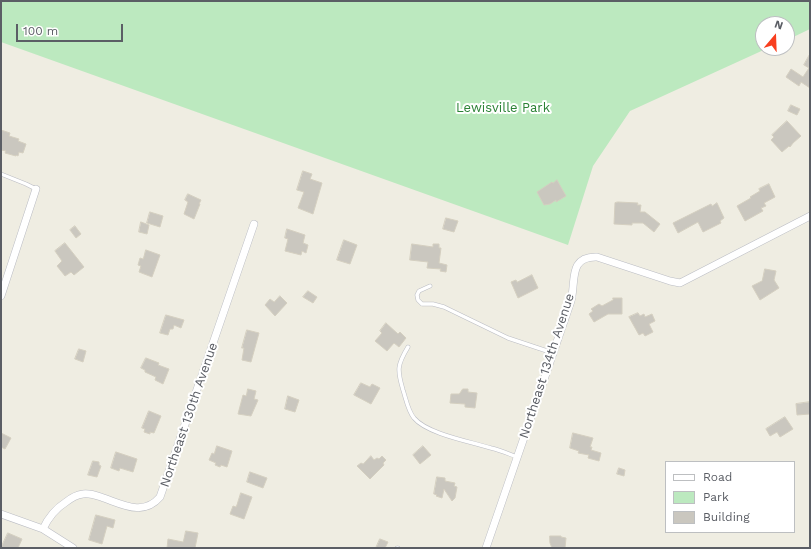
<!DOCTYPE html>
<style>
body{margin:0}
#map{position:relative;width:811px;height:549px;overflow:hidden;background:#efede2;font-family:"Work Sans",sans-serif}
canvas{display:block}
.frame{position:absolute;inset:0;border:2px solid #5b5e65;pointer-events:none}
.legend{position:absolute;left:665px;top:461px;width:130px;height:72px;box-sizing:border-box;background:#fff;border:1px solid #bdbfc1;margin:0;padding:5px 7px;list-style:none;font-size:12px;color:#5b5e65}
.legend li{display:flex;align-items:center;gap:8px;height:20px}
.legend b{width:20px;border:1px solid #bdbfc1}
.north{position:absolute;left:755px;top:16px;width:40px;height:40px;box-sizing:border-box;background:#fff;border:1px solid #bdbfc1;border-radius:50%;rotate:19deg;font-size:11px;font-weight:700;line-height:16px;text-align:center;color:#5b5e65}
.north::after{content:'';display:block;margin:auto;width:14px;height:18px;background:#f83f1f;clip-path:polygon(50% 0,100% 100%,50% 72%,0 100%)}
.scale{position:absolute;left:16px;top:24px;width:107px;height:18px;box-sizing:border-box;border:2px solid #5b5e65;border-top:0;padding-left:5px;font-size:12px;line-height:14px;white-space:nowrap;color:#5b5e65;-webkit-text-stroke:3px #fff;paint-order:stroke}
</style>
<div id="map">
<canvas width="811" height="549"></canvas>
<div class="frame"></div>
<ul class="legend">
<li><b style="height:5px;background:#fff"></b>Road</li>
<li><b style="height:11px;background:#bce9bf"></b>Park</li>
<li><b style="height:11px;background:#cac7bf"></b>Building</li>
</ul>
<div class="north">N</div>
<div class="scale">100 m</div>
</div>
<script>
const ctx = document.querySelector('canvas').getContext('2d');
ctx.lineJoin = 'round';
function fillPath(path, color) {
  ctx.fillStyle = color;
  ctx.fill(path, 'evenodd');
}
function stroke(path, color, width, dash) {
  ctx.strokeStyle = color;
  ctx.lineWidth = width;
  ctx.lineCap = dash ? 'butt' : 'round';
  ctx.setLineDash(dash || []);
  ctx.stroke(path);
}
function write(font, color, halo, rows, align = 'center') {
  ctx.font = font + ' "Work Sans",sans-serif';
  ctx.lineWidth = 4;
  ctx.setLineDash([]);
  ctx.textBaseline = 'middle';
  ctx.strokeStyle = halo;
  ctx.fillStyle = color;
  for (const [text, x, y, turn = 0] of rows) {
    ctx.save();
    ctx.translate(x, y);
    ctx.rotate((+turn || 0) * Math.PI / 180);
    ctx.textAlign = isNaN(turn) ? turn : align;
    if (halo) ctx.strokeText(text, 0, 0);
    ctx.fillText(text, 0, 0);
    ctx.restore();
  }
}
fillPath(new Path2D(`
 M1,1H810V29L787,40V24H763V48H768L630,111L593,166L568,245L1,42Z`), '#bce9bf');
const building = new Path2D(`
 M810,54V88L801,82L799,86L786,77L791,69L803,77L809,68L804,65Z
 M791,105L800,109L797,115L788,111Z
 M787,121L801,136L793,143L790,147L789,146L782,152L771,140L774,137L772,135Z
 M1,130L10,133L9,136L19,139L18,141L26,144L23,153L19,152L18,156L16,155V156L5,153L6,151L1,150Z
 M303,171L312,174L310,179L322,183L313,214L298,208L304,192L297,190Z
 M557,180L566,196L556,202V200L550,204L544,205L537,192L552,182L553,183Z
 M769,184L775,197L764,203L766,206L761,208L763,211L745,221L737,206L751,198L750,197L760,191L759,189Z
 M188,194L201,200L199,204H200L194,219L184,214L188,202L185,200Z
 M618,202L638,203L637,205H641L640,212H645L660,224L654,232L643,223H632V225L614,224L615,203Z
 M717,203L724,218L720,221L721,223L703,232L698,222L678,233L673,223L711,204L712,206Z
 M150,212L163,216L160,227L147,223Z
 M446,218L458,221L454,232L443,229Z
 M141,222L149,225L147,234L139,232Z
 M75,226L81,234L76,238L70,230Z
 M287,229L305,235L303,243L308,245L306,253L302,251L301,255L285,251L288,239L285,238Z
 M344,240L357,245L350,264L337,260Z
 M65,243L84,267L74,275L71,272L65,276L57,266L62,261L55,251Z
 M412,244L433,247V244H439V248H441L439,263L447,265L446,272L440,271L441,269L427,268L428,262L410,260Z
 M146,250L160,255L152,277L139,272L141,266L138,265L140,258L143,259Z
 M765,269L776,271L774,280L779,288L760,300L752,286L762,281Z
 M532,275L538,288L518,298L511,282L516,280L517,282Z
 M308,291L317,297L313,303L303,297Z
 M280,296L287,303L275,316L265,305L270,299L274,302Z
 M613,298H622V314H608L594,322L589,314L593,311L591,309L599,304L602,306L613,300Z
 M638,313L640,316L644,314L645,317L652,314L655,321L649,324L653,332L645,336L643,333L639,335L629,317Z
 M166,315L184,320L181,328L174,325L173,329H170L168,335L160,333Z
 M386,323L398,334L400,332L406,338L399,347L394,343L387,351L375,341L382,333L380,331Z
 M247,330L259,333L251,362L242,360L244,348H242Z
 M79,349L86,351L83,362L75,359Z
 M146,358L159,363L158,365L169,369L163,384L155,380L156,377L145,372V370L141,368Z
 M361,383L370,387L372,384L380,388L371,404L354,395Z
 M248,389L256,391L254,399L258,400L251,416L238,414L243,395L246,396Z
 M463,389H468V392L477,393L475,408L465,407V404L450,403L451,394H459Z
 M288,396L299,400L295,412L285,409Z
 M810,402V414L797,415L796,404Z
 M149,411L161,416L154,433L150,432V434L144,432L145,429L142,428Z
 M785,417L793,429L780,437L777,432L770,436L766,429Z
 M1,433L11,438L5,449L1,447Z
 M573,433L593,438L590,447H592L591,450L601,453L599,461L588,458L589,455L578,453L579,451L570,448Z
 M217,446L232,451L227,467L221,465L220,467L215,465L216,463L209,460L212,453L214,454Z
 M423,446L431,455L420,464L413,455Z
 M116,452L137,459L133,472L120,468L119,471L111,468Z
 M371,456L374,460L377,458L379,459L382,456L386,460L383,463L384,465L370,479L357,466L361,463L363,464Z
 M93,461L99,462V465L101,466L97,477L88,475Z
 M619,468L625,470L624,476L617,474Z
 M250,472L267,478L263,488L247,482Z
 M437,477L445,478V481L455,483L454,486L457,487L455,498L452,501L444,489L442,498L436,496L437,495L434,494Z
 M241,493L252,497L244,519L230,514L233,506L236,507Z
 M96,515L115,520L113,528L107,526L102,544L89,540Z
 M186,531L198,533L195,548H167L168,539L183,542Z
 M8,533L22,539L18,548H1Z
 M550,536H561V537L566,538L565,548H552L550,543Z
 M380,539L388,542L385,548H376Z`);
fillPath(building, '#cac7bf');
stroke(building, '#d4cfc0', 1);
const service = new Path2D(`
 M1,174L26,184L36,189
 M430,286L419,291L417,295L418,300L422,304H433L444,307L508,338L553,353
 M408,347C397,365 397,370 403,390C406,399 408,411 414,418C427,434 472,442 491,448C500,450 509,454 517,457
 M397,548H398`);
const minor = new Path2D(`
 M1,296L36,189
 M1,514L43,529L73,548
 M43,529C48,518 55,509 66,502C71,498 76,495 83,494C89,493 95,495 101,497C122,504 143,517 160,497L254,224
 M486,548L571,301C576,282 568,256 597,257L670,281L680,283L810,216`);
stroke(service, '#babcc3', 4.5);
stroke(minor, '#babcc3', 8);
stroke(service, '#fff', 3.5);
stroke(minor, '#fff', 7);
write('13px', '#2c8236', '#fff', [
 ["Lewisville Park",503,108]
]);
write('13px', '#5b5e65', '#fff', [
 ["Northeast 134th Avenue",547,366,-72],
 ["Northeast 130th Avenue",189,415,-71]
]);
</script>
